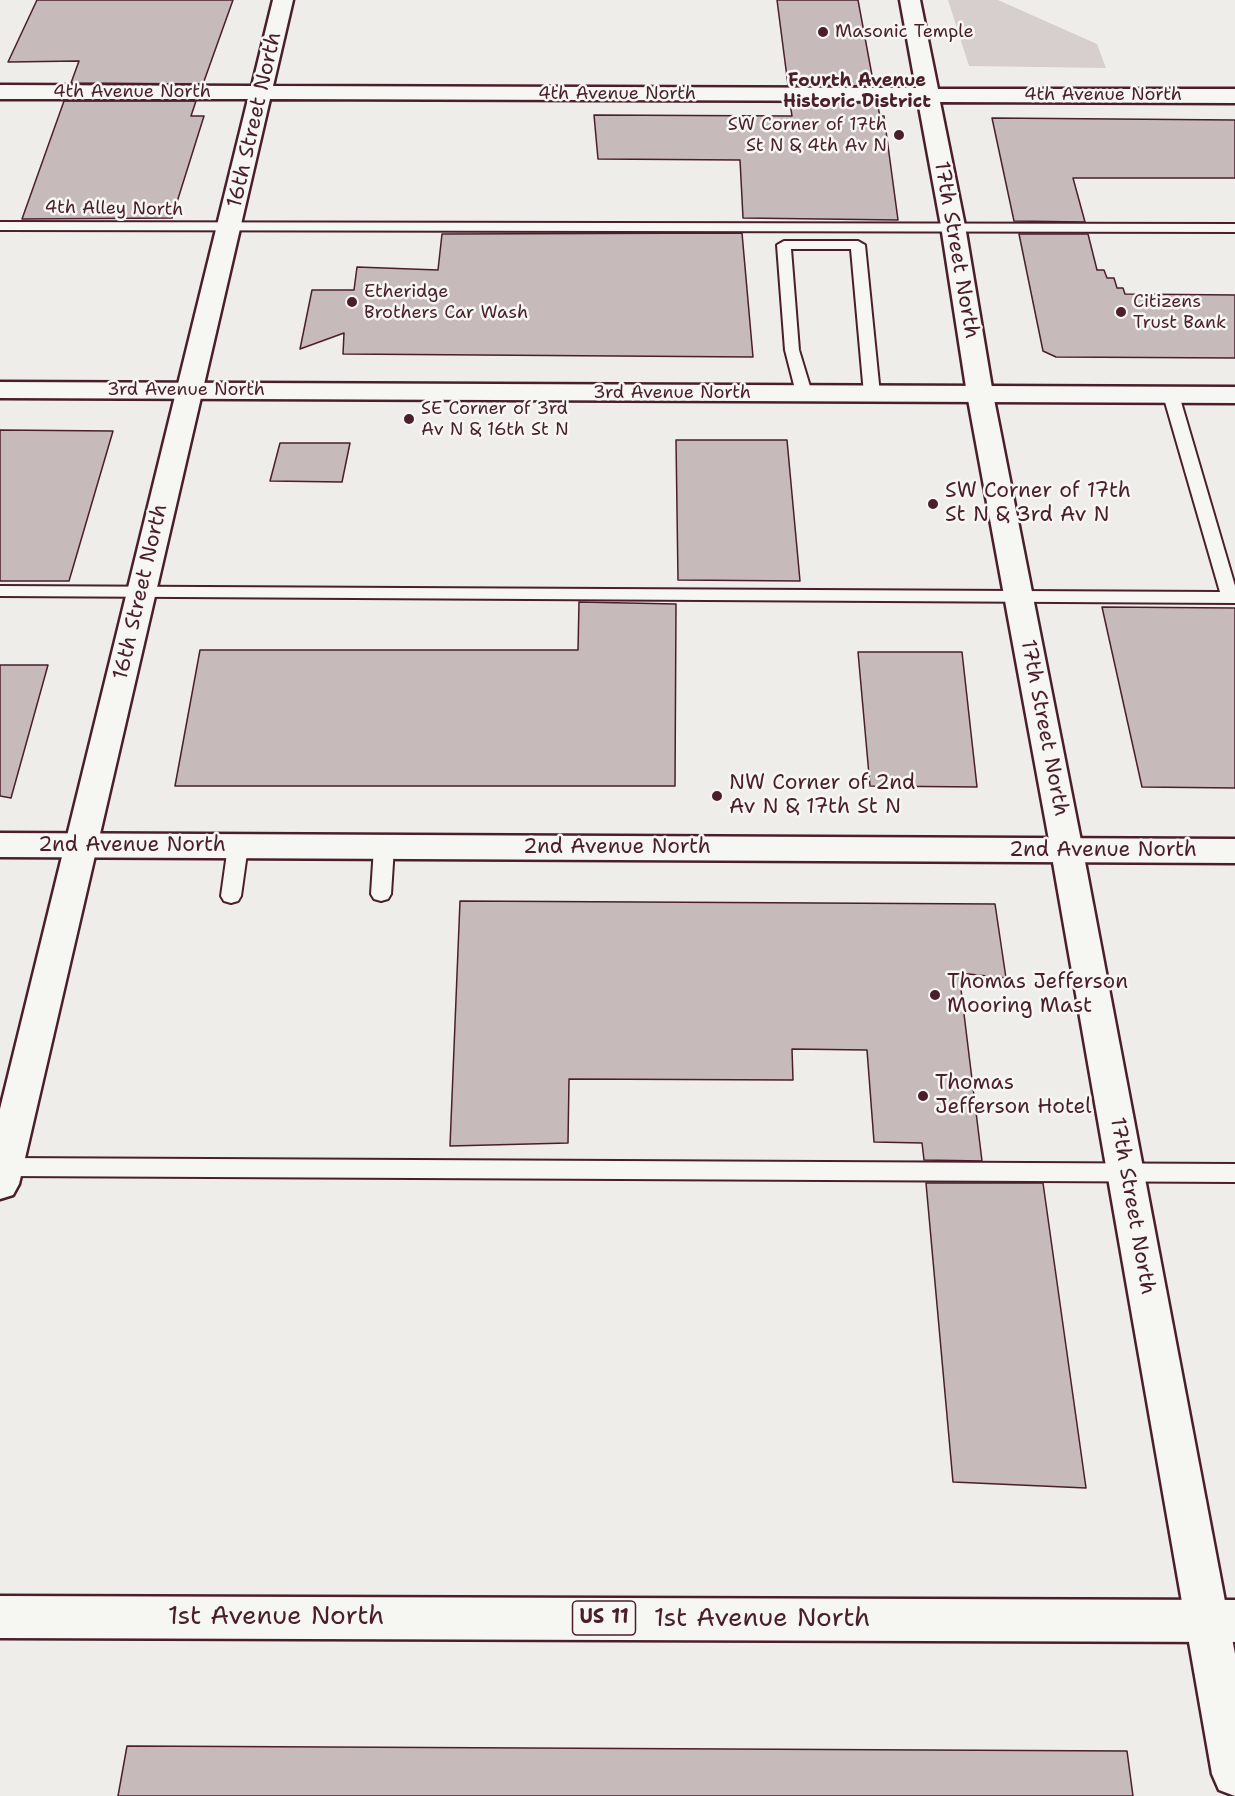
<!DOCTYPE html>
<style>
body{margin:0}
canvas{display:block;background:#efedea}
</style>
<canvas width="1235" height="1796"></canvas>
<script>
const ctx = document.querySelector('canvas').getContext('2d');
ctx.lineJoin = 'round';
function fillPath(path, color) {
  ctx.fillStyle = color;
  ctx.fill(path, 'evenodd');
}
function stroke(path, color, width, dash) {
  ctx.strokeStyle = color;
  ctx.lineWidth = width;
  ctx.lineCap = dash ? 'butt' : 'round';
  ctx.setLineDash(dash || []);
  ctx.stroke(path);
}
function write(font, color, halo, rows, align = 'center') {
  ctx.font = font + ' "Shantell Sans",sans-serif';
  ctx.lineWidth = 5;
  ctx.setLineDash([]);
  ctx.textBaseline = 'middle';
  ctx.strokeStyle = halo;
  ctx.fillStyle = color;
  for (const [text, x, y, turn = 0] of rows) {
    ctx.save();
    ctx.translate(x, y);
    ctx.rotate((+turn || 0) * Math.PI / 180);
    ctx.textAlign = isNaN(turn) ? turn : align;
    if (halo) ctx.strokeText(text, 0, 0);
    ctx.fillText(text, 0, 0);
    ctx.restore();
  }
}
fillPath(new Path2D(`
 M948,0H998L1097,44L1106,68L969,66Z`), '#d7cfce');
const building = new Path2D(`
 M37,0H233L203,84L71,83L79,61L8,62Z
 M777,0H858L874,86L788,85Z
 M64,101H196L191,116H204L172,218L22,219Z
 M790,103H877L880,116H884L898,220L743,218L740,160L598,159L594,115L792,116Z
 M992,118L1235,120V178H1073L1085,222L1014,221Z
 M742,233L753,357L343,354L344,333L300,349L312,290H354L357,267L438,270L442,234Z
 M1019,234H1088L1097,270H1104L1107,278H1114L1117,288H1123L1125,294L1235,295V358L1056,357L1043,351Z
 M0,430L113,431L69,581H0Z
 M676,440H787L800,581L678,580Z
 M280,443H350L342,482L270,481Z
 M579,602L676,604L675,786H175L200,650H578Z
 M1102,607L1235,608V788L1142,787Z
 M858,652H962L977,787L870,786Z
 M0,665H48L11,798L0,796Z
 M460,901L995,904L1006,978L959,973L982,1161L924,1160L922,1143L874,1142L867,1050L792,1049L793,1080L569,1079L568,1143L450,1146Z
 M926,1183H1043L1086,1488L953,1482Z
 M127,1746L1127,1751L1133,1796H118Z`);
fillPath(building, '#c6babb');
stroke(building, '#4a1f2b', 1.5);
const service = new Path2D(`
 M0,222L1235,224V232L0,230Z
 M784,241H858L865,245L880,394L877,397H867L864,394L851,249H791L799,350L812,393L804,398L796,393L785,350L777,245Z
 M1171,390L1179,395L1235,586V603L0,596V586L1220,592L1163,395Z
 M238,839L245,841L248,846L241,896L238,901L231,903L224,901L221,896L228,846L231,841Z
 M384,840L391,842L394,847L391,894L388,899L381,901L374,899L371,894L374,847L377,842Z
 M4,1158L1235,1164V1182L4,1176L0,1175V1159Z`);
const minor = new Path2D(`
 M1067,839L1078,843L1083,851L1235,1654V1796L1219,1790L1212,1774L1051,851L1056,843Z`);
const tertiary = new Path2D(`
 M273,0H293L273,86L916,88L900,0H920L938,89H1235V103L940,102L965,226L993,394L1083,851L1078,859L1067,863L1056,859L1051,851L967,394L941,226L918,101L270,99L19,1184L13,1195L0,1199V1109L248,99H0V85L252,86Z`);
const secondary = new Path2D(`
 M0,382L1235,387V403L0,398Z
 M0,833L1235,839V863L0,857Z`);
const primary = new Path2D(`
 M0,1596L1235,1600V1642L0,1638Z`);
stroke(service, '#4a1f2b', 4);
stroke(minor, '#4a1f2b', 5);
stroke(tertiary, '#4a1f2b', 5);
stroke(secondary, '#4a1f2b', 5);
stroke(primary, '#4a1f2b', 5);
fillPath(service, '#f6f6f2');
fillPath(minor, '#f6f6f2');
fillPath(tertiary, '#f6f6f2');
fillPath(secondary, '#f6f6f2');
fillPath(primary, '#f6f6f2');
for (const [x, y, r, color] of [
 [823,32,6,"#4a1f2b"],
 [899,135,6,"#4a1f2b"],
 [352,302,6,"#4a1f2b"],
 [1121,312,6,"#4a1f2b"],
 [409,419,6,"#4a1f2b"],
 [933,504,6,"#4a1f2b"],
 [717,796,6,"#4a1f2b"],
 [935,995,6,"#4a1f2b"],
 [923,1096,6,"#4a1f2b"]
]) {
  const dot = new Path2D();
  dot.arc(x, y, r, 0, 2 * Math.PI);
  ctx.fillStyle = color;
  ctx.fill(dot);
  stroke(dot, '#f6f6f2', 2);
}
write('18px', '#4a1f2b', '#f6f6f2', [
 ["Masonic Temple",835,32],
 ["SW Corner of 17th",887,125,"right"],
 ["St N & 4th Av N",887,146,"right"],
 ["Etheridge",364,292],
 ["Brothers Car Wash",364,313],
 ["Citizens",1133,302],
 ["Trust Bank",1133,323],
 ["SE Corner of 3rd",421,409],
 ["Av N & 16th St N",421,430]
], 'left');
write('bold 18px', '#4a1f2b', '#f6f6f2', [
 ["Fourth Avenue",857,81],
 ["Historic District",857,102]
]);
write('18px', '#4a1f2b', '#f6f6f2', [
 ["4th Avenue North",132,92],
 ["4th Avenue North",617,94],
 ["4th Avenue North",1103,95],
 ["4th Alley North",114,209,1],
 ["3rd Avenue North",186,390],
 ["3rd Avenue North",672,393]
]);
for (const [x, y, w] of [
 [604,1618,63]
]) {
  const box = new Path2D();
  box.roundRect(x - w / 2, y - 17, w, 34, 4.5);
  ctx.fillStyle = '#f6f6f2';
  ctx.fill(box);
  stroke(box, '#4a1f2b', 1.5);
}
write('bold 20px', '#4a1f2b', null, [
 ["US 11",604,1618]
]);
write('21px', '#4a1f2b', '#f6f6f2', [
 ["16th Street North",255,120,-77],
 ["17th Street North",956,250,80],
 ["16th Street North",141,592,-77],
 ["17th Street North",1044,728,79],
 ["2nd Avenue North",132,846],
 ["2nd Avenue North",617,848],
 ["2nd Avenue North",1103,851],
 ["17th Street North",1132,1206,80]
]);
write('21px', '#4a1f2b', '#f6f6f2', [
 ["SW Corner of 17th",945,492],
 ["St N & 3rd Av N",945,516],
 ["NW Corner of 2nd",729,784],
 ["Av N & 17th St N",729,808],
 ["Thomas Jefferson",947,983],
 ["Mooring Mast",947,1007],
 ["Thomas",935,1084],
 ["Jefferson Hotel",935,1108]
], 'left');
write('26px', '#4a1f2b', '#f6f6f2', [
 ["1st Avenue North",276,1617],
 ["1st Avenue North",762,1619]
]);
</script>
